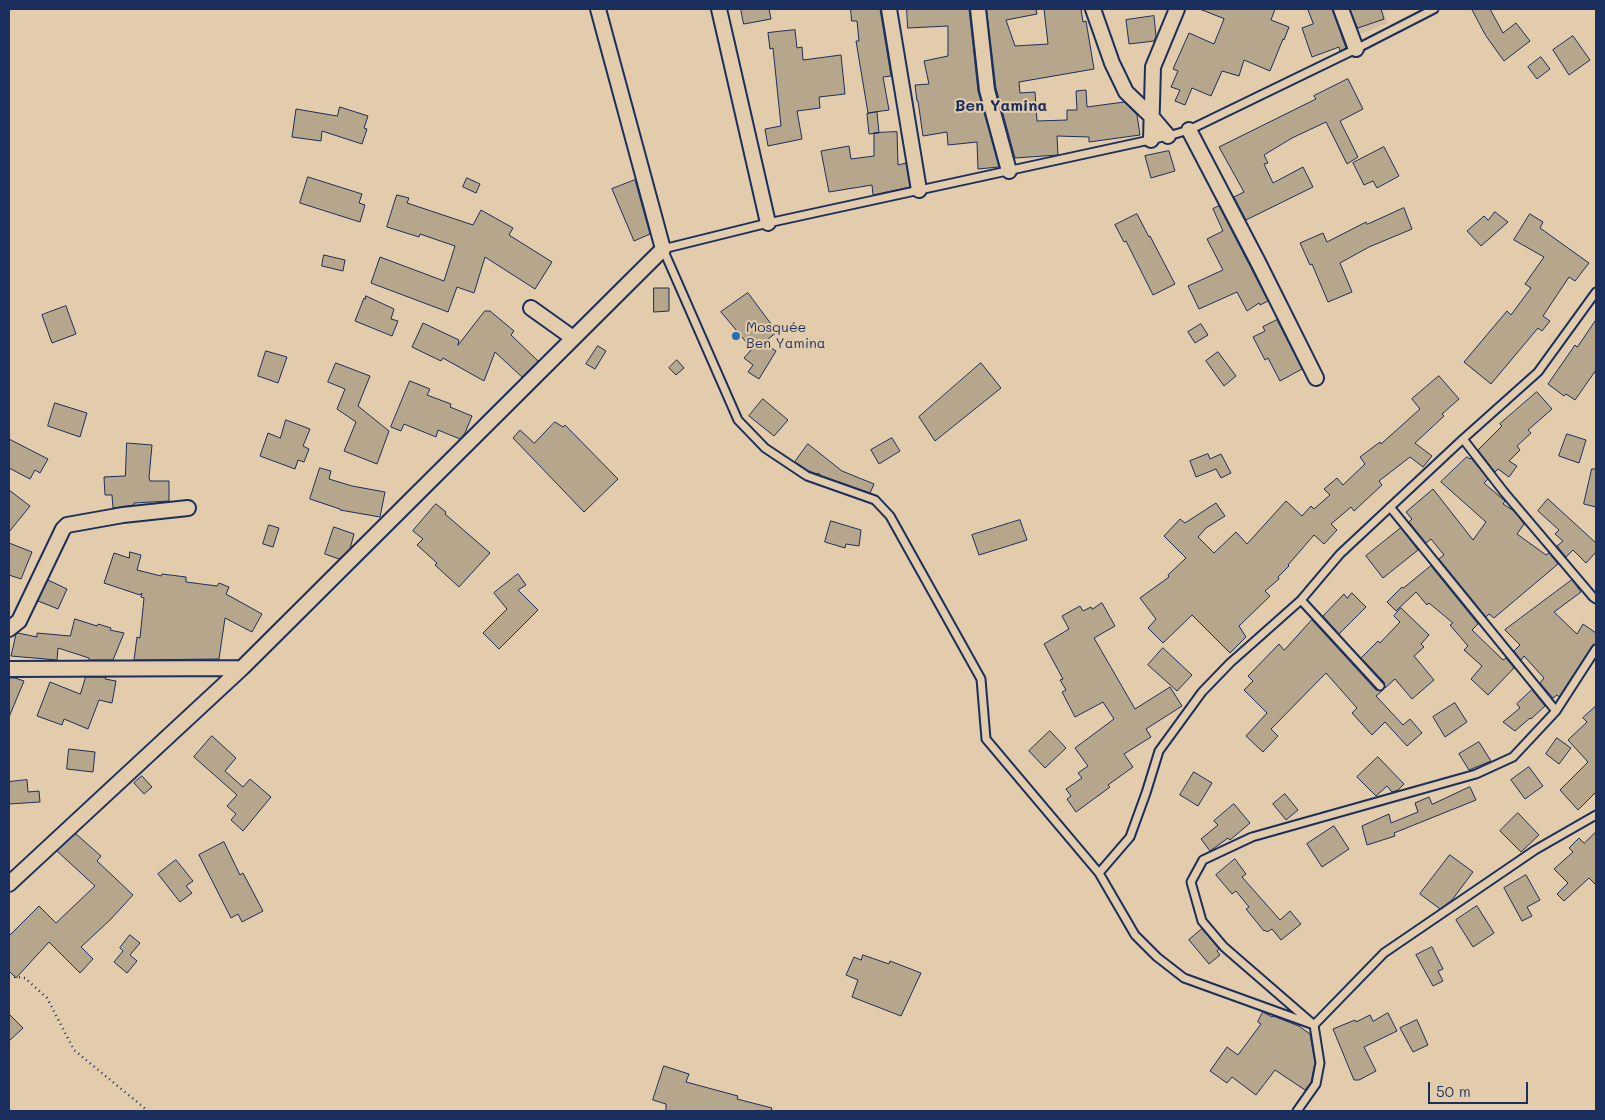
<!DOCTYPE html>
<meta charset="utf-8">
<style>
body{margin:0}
#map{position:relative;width:1605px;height:1120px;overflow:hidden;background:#e2ccac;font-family:Mali,sans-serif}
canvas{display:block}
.frame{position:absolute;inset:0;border:10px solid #1b2f5e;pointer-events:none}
.scale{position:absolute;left:1428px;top:1082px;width:100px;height:22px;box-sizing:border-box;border:2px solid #1b2f5e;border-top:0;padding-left:6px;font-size:15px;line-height:18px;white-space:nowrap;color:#1b2f5e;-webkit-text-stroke:4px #e2ccac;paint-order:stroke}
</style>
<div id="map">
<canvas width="1605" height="1120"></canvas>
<div class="frame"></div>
<div class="scale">50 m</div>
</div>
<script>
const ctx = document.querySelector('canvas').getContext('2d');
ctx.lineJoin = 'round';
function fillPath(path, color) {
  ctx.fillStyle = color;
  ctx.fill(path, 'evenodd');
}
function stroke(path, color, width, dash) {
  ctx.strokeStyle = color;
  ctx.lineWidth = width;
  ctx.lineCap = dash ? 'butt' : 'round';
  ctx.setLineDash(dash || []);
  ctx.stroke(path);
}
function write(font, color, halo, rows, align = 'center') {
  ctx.font = font + ' Mali,sans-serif';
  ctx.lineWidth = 4;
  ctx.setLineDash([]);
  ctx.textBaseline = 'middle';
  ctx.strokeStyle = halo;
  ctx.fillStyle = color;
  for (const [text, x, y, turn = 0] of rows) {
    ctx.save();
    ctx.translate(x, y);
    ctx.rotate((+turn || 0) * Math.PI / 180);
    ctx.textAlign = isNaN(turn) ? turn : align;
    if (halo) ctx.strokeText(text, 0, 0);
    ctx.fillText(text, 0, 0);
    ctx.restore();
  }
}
fillPath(new Path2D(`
 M1344,9H1382L1388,23L1353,37Z`), '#d1bea1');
const building = new Path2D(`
 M741,9H769L771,19L744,24Z
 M851,9H880L891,76L883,77L889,110L868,113L856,41H859L857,21H852Z
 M907,9H969L978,91L999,167L978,169L977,142L948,145L947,132L923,136L918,101H917L915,85L929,84L924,61L948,56V26L908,28Z
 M987,9H1036L1037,14L1006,20L1015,46L1048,44L1044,9H1081L1083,22L1086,21L1094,69L1019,82L1020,93L1035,92L1037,121L1067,120V110H1077L1076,91L1086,90L1087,107L1124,102L1137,115L1140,135L1089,142V137L1057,136L1058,155L1015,158L996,88Z
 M1200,9H1275L1271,20L1289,27L1284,40L1283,39L1270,71L1244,60L1239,76L1222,71L1211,96L1192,88L1185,105L1175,101L1180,90L1171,87L1178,71L1173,69L1189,33L1214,44L1224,19Z
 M1308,9H1332L1346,48L1340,51L1339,47L1312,57L1302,28L1313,24Z
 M1350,9H1381L1384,19L1358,28Z
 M1472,9H1490L1503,33L1516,23L1530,41L1504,61L1486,36Z
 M1154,16L1156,36L1154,41L1129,44L1126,20Z
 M795,30L797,48L802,47L803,60L841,55L845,94L819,97L820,108L797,111L802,139L768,146L765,129L781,126L773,48L770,49L768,33Z
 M1573,36L1590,60L1569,75L1553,50Z
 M1541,57L1550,69L1537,79L1528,67Z
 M1348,79L1363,109L1340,121L1358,157L1347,164L1326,122L1292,138L1264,155L1268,163L1264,164L1273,183L1303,167L1313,187L1246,220L1234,197L1244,192L1219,147L1316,99L1314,96Z
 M340,107L368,116L364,128L367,129L362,144L322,131L321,141L292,137L296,109L337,116Z
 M877,112L879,133L869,134L867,114Z
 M897,132L898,165L906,163L910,187L873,195L872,185L829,192L821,151L849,146L851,159L874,156V133Z
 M1384,147L1399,176L1377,188L1373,181L1364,185L1353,163Z
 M1169,151L1175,171L1151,178L1145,156Z
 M308,177L362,194L359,203L365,205L360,222L300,203Z
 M467,178L480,184L476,193L463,187Z
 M635,180L650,234L634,241L612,189Z
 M397,195L409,198L407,203L473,225L481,210L513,228L509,235L552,262L535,289L485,257L474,293L457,287L448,312L371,283L380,257L444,281L455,246L420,234L419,237L387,227Z
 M1219,206L1268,301L1260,305L1259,303L1247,311L1237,292L1199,309L1188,286L1223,270L1207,239L1223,231L1213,209Z
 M1404,208L1412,229L1369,247L1340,263L1352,292L1328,302L1312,264L1310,265L1300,243L1323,233L1327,242L1366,222L1367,224Z
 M1495,212L1508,222L1481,246L1467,231L1484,216L1488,220Z
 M1137,214L1149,237L1150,236L1175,284L1153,295L1126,241L1124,242L1115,225Z
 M1530,214L1543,222L1540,228L1589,263L1575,281L1569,277L1543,316L1550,321L1542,331L1538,328L1491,384L1464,362L1507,311L1511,315L1531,288L1525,284L1544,257L1514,240Z
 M324,255L345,260L343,271L322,266Z
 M654,288H669V311L654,312Z
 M748,293L777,332L763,343L776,351L759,379L748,372L753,365L744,358L752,349L721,312Z
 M366,296L394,309L391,319L398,321L392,336L355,321L364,298L365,299Z
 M66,306L76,334L52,343L42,315Z
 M485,311H490L514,331L511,335L538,361L522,377L495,352L484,381L443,358L441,361L412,347L423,323L459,340L458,345Z
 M1277,320L1302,369L1280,381L1268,358L1265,360L1253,337L1265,331L1263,327Z
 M1596,320V370L1575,400L1566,394L1564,396L1548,384L1575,345L1577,347Z
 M1201,324L1208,335L1195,343L1188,332Z
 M598,346L606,351L595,369L586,364Z
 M266,351L287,357L278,383L258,376Z
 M1218,352L1236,376L1224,386L1206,361Z
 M677,360L684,368L676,375L669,368Z
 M336,363L370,376L358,406L389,431L377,464L344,451L356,422L337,409L345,389L328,382Z
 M981,363L1001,388L935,441L919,417Z
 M1439,376L1459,399L1442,414L1444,416L1415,443L1432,456L1423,467L1410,457L1379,481L1382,485L1354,511L1351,507L1331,524L1337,530L1324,544L1314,535L1288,565L1289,566L1278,577L1279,579L1265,591L1270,596L1239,626L1246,637L1230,653L1192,615L1163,643L1148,628L1156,619L1140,598L1169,577L1168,575L1186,558L1164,536L1180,519L1185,523L1216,503L1225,516L1206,528L1198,537L1214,553L1236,532L1247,544L1286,501L1302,516L1311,506L1314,509L1330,495L1324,489L1337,478L1343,485L1365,464L1360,457L1380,442L1381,444L1420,409L1412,399Z
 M410,381L430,389L427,395L451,404L450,407L472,416L465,433L460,439L438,430L436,437L404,424L401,431L391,427Z
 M1537,392L1552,409L1528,430L1531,433L1517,446L1520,450L1509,461L1517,466L1509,477L1498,469L1495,472L1478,450L1502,426L1500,424Z
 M763,399L788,420L774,436L749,416Z
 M55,403L87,413L80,437L48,426Z
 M286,420L310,429L303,446L309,449L304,462L298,460L295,469L260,456L268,433L280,438Z
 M555,422L563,427L565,425L618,479L584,512L513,438L520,430L534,443Z
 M1567,434L1586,440L1579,463L1559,456Z
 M892,438L900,451L879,464L871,450Z
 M9,439L48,459L40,473L35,470L30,479L9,468Z
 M127,443L152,445L149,478L150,481H169V501L134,503V505L113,508L112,495H105L104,477L125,476Z
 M808,444L842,471L874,484L870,493L822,476L818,473L817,474L809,471L795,462Z
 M1208,454L1210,459L1221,454L1231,473L1221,478L1216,469L1196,477L1190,461Z
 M1467,457L1470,459L1471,458L1488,479L1484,483L1505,501L1503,504L1514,511L1524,524L1517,534L1546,555L1549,553L1558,564L1494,618L1489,614L1486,617L1439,559L1444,555L1431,539L1426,543L1409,522L1412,519L1406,512L1433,489L1473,540L1486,522L1441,482Z
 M320,468L331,471L329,479L352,486L385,492L380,517L340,510V509L310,499Z
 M1592,469H1596V507L1584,504Z
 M9,490L30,506L9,532Z
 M1548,499L1596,543V552L1586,563L1573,550L1566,557L1557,546L1563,541L1555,534L1559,530L1538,511Z
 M436,504L446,512L445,514L490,553L459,587L435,565L437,563L417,545L423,539L413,531Z
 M1020,520L1027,540L979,555L972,535Z
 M831,521L861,530L859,546L846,544L845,548L825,542Z
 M269,525L279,528L273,547L263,544Z
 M334,527L354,534L350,549L339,559L325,554Z
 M1401,528L1418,550L1383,578L1366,556Z
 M9,543L32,552L21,579L9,575Z
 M130,552L141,555L137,570L161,576L162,574L186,577V582L217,586L219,583L229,587L226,594L262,614L252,632L225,618L219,659L134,660L137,637L140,638L144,598L141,597L142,593L140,595L104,583L114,553L129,558Z
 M1431,566L1478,624L1472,630L1503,660L1506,658L1514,668L1488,695L1471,679L1482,666L1464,650L1468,646L1450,625L1453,623L1429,603L1427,605L1416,592L1396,611L1387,602L1402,587L1403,588Z
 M518,574L526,585L518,590L538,610L499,649L483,633L507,609L494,593Z
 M48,580L67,589L58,609L38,601Z
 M1572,580L1581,592L1554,612L1577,634L1583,624L1596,633V644L1592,646L1559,697L1557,695L1553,698L1540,683L1544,678L1524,656L1521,660L1514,651L1520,645L1505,630Z
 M1352,593L1366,607L1339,634L1323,616L1344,594L1347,598Z
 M1102,603L1115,626L1094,638L1135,709L1170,687L1182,706L1146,729L1151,737L1124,754L1133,767L1108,785L1110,787L1076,812L1067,799L1071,796L1066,789L1082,778L1078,773L1088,766L1075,748L1114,719L1103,702L1075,717L1062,692L1066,690L1060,680L1063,679L1044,644L1069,629L1062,616L1080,606L1083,611L1091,607L1092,609Z
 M1401,608L1429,635L1421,644L1424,647L1414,656L1434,680L1412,699L1395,679L1385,688L1384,682L1361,658L1378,641L1380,643L1400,622L1394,616Z
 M75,619L97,626L98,624L111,628L110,630L124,633L113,660H89V658L58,648L57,660L11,656L16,634L18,633L37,637V633L70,636Z
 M1312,620L1376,690L1382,691L1376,696L1403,725L1410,719L1422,733L1407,746L1385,722L1372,735L1352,713L1357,708L1326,673L1271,729L1278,736L1263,752L1246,736L1267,713L1244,690L1253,681L1248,676L1279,644L1284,650Z
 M1163,648L1192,675L1177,691L1148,665Z
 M86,677H106L105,679L116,681L112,703L99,700L88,729L64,719L62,725L37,716L50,682L80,694Z
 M9,678H15L24,681L9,717Z
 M1532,690L1545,706L1531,719L1530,718L1515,731L1503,722L1520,708L1517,704Z
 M1455,703L1467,722L1445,737L1433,717Z
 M1596,706V792L1578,810L1560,790L1588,762L1568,740L1587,722L1583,718Z
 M1050,731L1066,748L1045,768L1029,751Z
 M212,736L236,758L225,771L243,787L250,779L271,797L243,831L231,820L236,814L227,806L237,795L194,757Z
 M1557,738L1571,748L1559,764L1546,754Z
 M1479,742L1491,761L1469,770L1459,754Z
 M69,749L95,752L93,772L67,769Z
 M1378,757L1404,784L1398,790L1392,792L1387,786L1376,796L1357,777Z
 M1529,767L1543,786L1525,799L1511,780Z
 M1194,772L1212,783L1198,806L1180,795Z
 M142,776L152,787L144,794L134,783Z
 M27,780L28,792L39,791L40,802L9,804V782Z
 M1470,787L1476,800L1394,833L1395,836L1367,845L1362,826L1389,814L1391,823L1418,812L1415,803L1429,797L1432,804Z
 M1285,794L1298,810L1286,820L1273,804Z
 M1234,804L1250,823L1230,840L1228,838L1210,851L1201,839L1218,825L1214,821Z
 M1518,813L1539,835L1521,852L1500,831Z
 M1334,826L1349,849L1322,867L1307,844Z
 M1596,832V885L1589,878L1564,901L1557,894L1568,883L1554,869L1573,852L1569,848L1579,838L1584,843Z
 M76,834L101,856L97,861L133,895L110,920L81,947L93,959L80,973L49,942L16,978L9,971V936L39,906L56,923L95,886L57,851Z
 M224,842L240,875L243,873L263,911L242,922L238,914L231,918L199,855Z
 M1450,855L1473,872L1452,900L1440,909L1420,894Z
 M1235,859L1246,874L1242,877L1280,920L1290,911L1301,924L1281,940L1272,929L1267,932L1265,930L1264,931L1246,909L1249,907L1236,891L1232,894L1216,875Z
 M176,860L193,881L186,886L192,893L180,902L158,874Z
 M1526,875L1540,900L1527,907L1532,916L1522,921L1504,888Z
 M1477,906L1494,933L1473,947L1456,920Z
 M1202,929L1219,949L1217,951L1220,955L1209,964L1189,940Z
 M130,935L140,943L130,955L137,961L127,973L114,962L123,951L120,948Z
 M1432,947L1443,969L1438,971L1443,981L1433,986L1416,955Z
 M863,955L889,964L890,961L921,973L901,1016L852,997L858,980L846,975L854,957L861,960Z
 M1263,1012L1272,1017L1273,1016L1299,1026L1310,1034L1315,1063L1311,1082L1305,1090L1275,1070L1256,1095L1232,1077L1227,1083L1210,1071L1227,1047L1238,1055L1261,1024L1258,1022Z
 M1388,1013L1397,1031L1364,1047L1376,1071L1359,1080H1354L1333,1029L1355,1020L1356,1022L1370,1015L1373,1021Z
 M9,1014L23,1028L9,1041Z
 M1417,1020L1428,1045L1413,1052L1400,1028Z
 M664,1066L689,1074L686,1082L738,1096L737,1099L772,1108L771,1111H666V1104L653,1100Z`);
fillPath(building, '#b6a68b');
stroke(building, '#1b2f5e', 1);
const service = new Path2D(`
 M1463,439L1504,492L1593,597L1596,599
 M1390,507L1556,711
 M1301,600L1380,686
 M1099,873L1130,837L1146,793L1159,751L1202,692L1230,663L1301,600L1340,554L1463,439L1538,372L1596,292
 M1314,1025L1184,978L1157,957L1135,935L1099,873L986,739L981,679L890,516L875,500L807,476L765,448L738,420L663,249L768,223L1168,136L1189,130L1356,49L1434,9
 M1314,1025L1384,953L1535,850L1596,815
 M1297,1111L1316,1084L1320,1063L1314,1025L1224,947L1202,921L1191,882L1203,860L1252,837L1476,774L1513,757L1556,711L1596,649`);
const minor = new Path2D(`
 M719,9L768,223
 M889,9L919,190
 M978,9L987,90L1009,171
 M1093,9L1112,63L1126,92L1151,116L1168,136
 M1341,9L1356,49
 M1189,130L1258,262L1316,378
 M1151,140L1153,67L1177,9
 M531,308L573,338
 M9,629L19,621L63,529L67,525L123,515L188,508
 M9,669L242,668
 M9,884L242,668L663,249L598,9`);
stroke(service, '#1b2f5e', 11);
stroke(minor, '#1b2f5e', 18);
stroke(new Path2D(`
 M9,976L25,978L47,998L74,1050L148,1111`), '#1b2f5e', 2.5, [1, 4]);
stroke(service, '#e2ccac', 7);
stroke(minor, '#e2ccac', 14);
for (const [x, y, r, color] of [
 [736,336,5,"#1f6fb2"]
]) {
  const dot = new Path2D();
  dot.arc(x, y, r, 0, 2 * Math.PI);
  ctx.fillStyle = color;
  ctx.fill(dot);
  stroke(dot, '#e2ccac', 2);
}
write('14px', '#1b2f5e', '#e2ccac', [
 ["Mosquée",746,328],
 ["Ben Yamina",746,344]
], 'left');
write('bold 16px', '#1b2f5e', '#e2ccac', [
 ["Ben Yamina",1001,106]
]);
</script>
